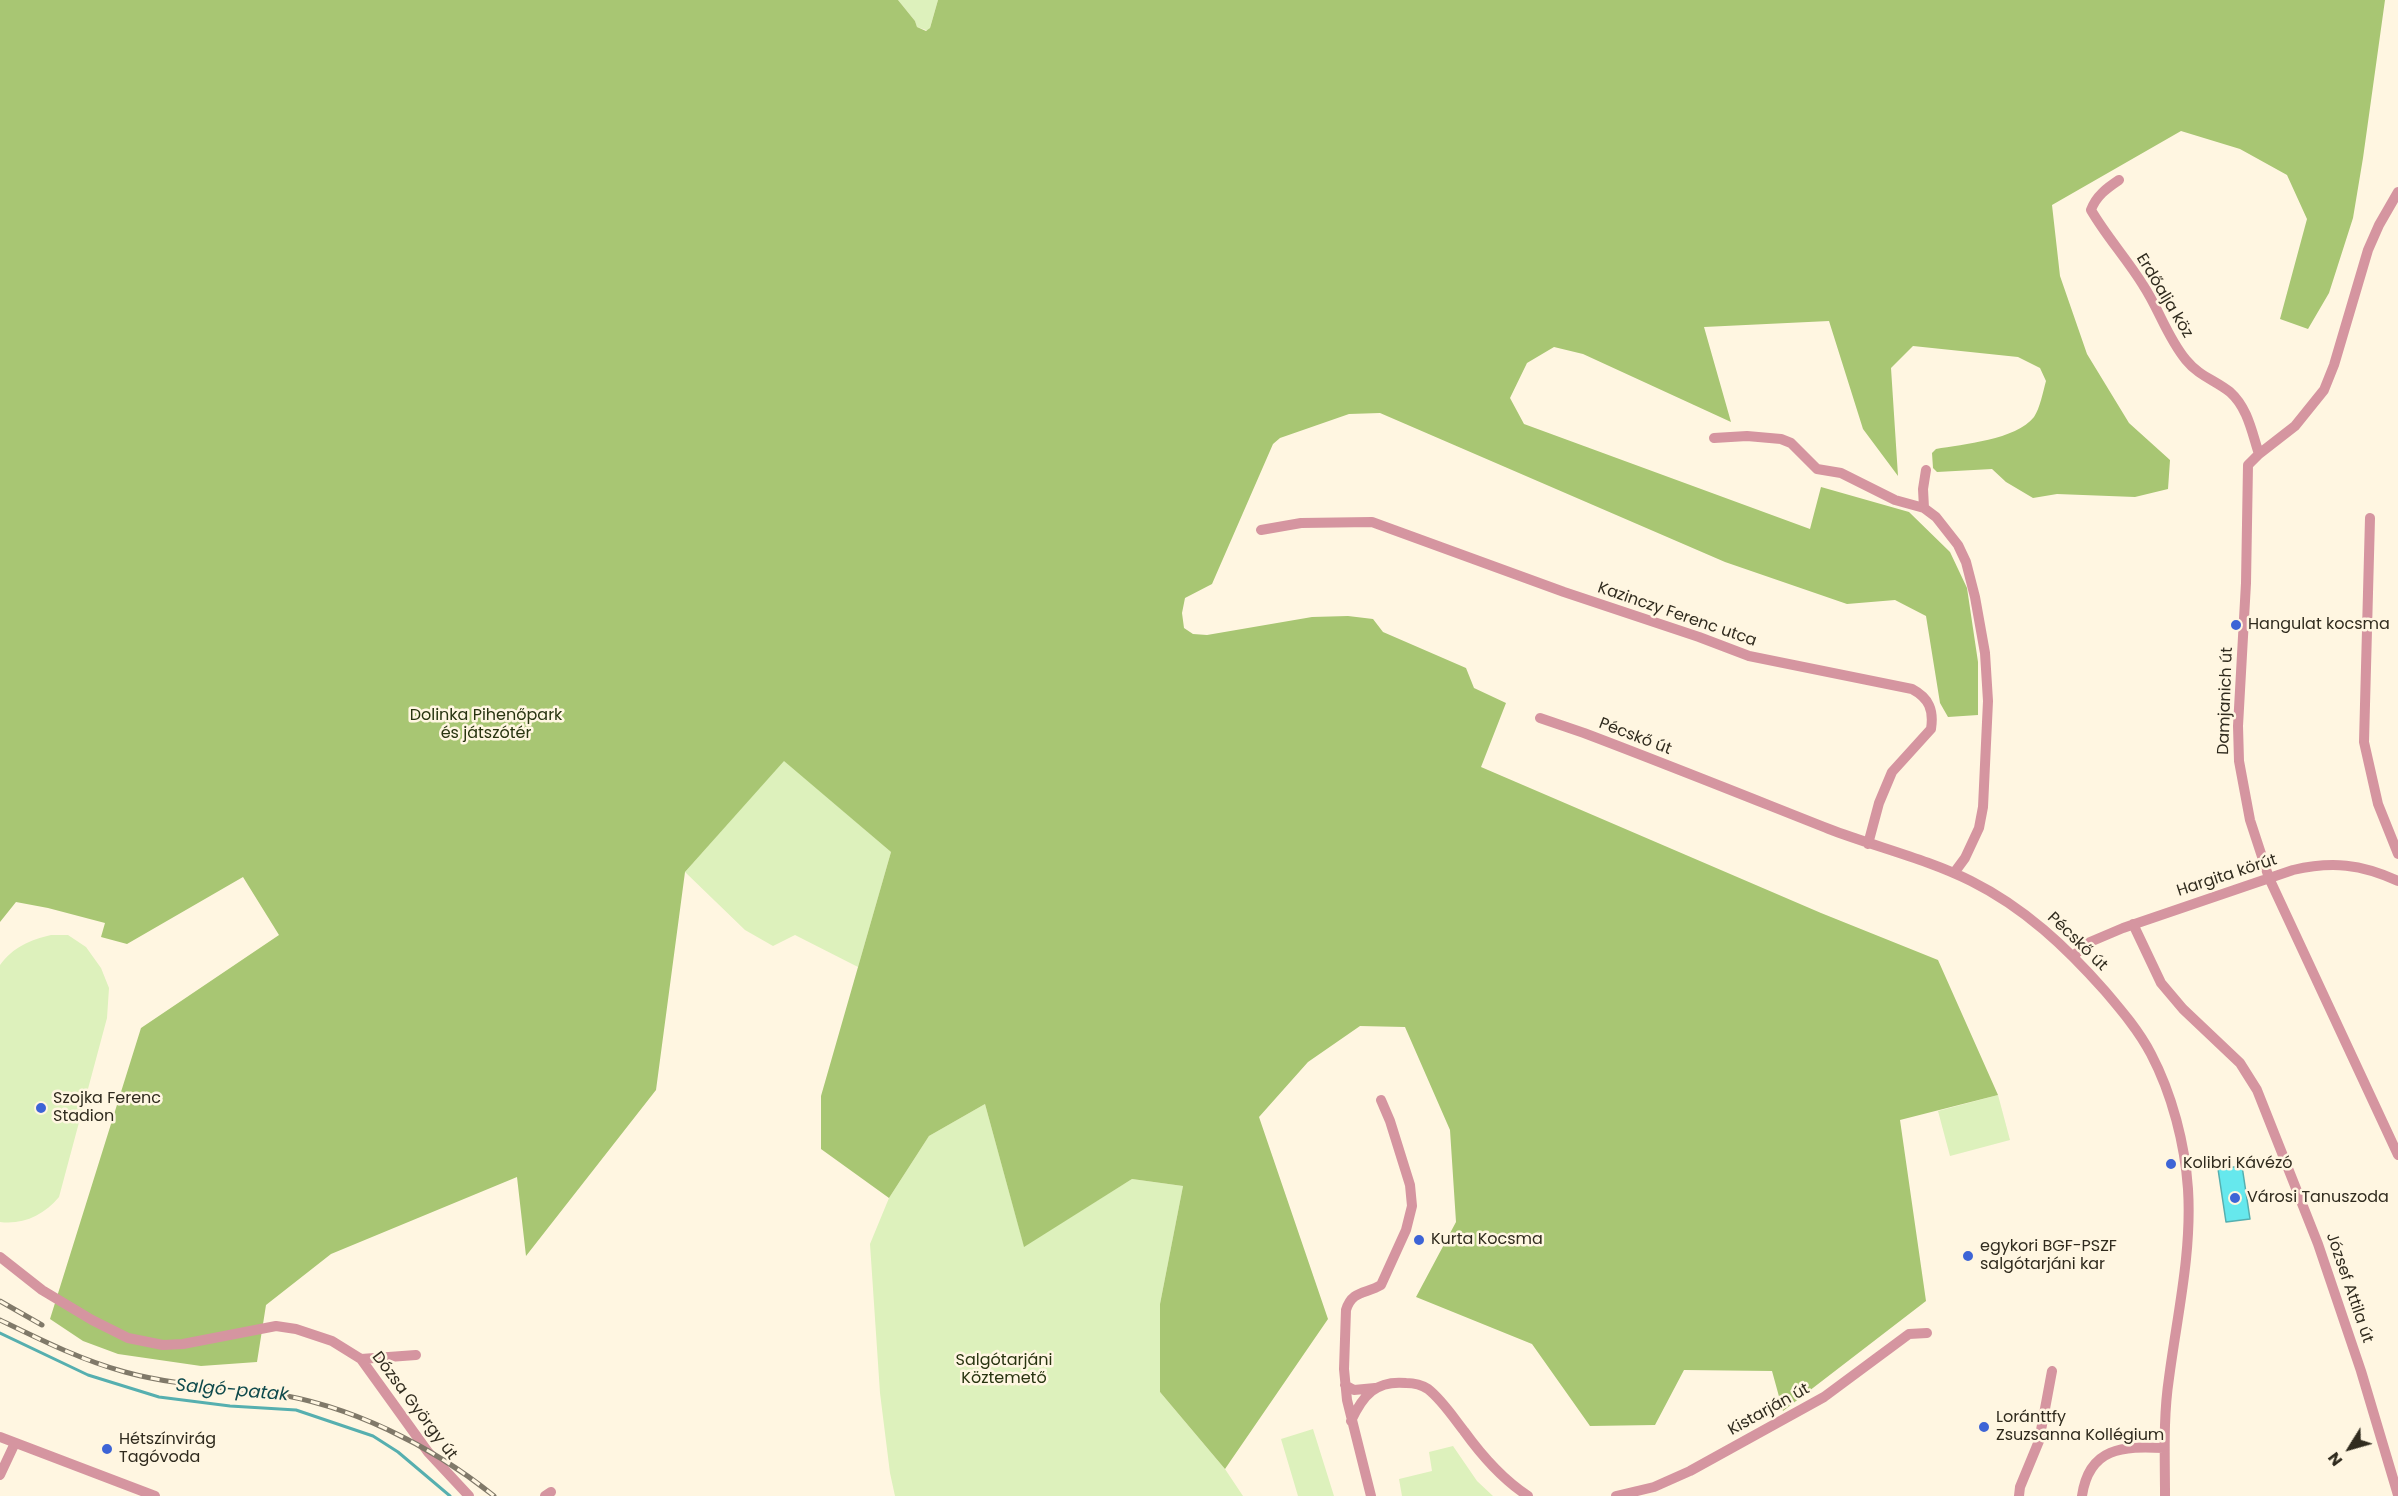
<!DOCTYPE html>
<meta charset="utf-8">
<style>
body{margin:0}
#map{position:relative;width:2398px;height:1496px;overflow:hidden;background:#fff6e1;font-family:Poppins,sans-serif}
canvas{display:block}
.north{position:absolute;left:2320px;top:1418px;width:60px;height:60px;-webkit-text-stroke:4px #fff6e1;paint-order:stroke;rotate:233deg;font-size:16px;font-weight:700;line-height:24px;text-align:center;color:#302b1e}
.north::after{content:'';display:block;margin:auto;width:21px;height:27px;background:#302b1e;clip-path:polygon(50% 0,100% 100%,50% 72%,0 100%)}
</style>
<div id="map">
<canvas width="2398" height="1496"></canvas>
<div class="north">N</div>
</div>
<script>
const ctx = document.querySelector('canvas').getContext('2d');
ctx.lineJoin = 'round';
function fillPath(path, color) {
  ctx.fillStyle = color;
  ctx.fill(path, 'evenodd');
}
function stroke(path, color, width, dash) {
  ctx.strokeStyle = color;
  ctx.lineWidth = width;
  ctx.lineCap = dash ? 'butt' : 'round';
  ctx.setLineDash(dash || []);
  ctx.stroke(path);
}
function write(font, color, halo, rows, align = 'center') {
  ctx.font = font + ' Poppins,sans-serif';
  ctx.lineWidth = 5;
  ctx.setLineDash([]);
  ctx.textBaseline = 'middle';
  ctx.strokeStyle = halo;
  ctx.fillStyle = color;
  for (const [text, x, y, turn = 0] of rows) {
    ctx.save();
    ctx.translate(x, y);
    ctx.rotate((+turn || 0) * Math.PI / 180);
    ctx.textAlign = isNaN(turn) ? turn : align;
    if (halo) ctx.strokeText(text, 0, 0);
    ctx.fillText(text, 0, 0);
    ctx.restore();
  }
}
fillPath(new Path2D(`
 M898,0H938L929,31L917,27L915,21Z
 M784,760L891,852L858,967L795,935L773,946L745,930L685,872Z
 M51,935H68L86,947L101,968L109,988L107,1018L59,1197C44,1215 23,1225 0,1222V965C13,947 30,940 51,935Z
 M1998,1095L2010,1140L1950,1156L1938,1111Z
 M985,1104L1024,1246L1132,1179L1183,1186L1160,1304V1392L1225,1469L1243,1496H895L890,1473L880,1393L870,1244L889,1198L929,1136Z
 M1313,1429L1334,1496H1298L1281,1439Z
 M1453,1446L1477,1481L1493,1496H1402L1399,1479L1432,1471L1429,1452Z`), '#ddf1bc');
fillPath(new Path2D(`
 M0,0H898L915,21L917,27L926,31L930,28L938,0H2385L2363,158L2353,218L2329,293L2308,329L2280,319L2307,219L2287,175L2240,149L2181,131L2052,205L2060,276L2087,354L2129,423L2170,460L2168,489L2135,497L2057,494L2033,498L2006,482L1992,469L1937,472L1933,468L1932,453L1936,449C1963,444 2016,440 2034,417C2040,408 2043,392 2046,381L2040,368L2018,357L1913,346L1891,368L1898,476L1863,429L1829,321L1704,327L1731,422L1583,354L1554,347L1527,363L1510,398L1524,424L1810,529L1821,487L1909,512L1950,552L1967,588L1978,662V715L1948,717L1940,703L1926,616L1895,600L1847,604L1725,562L1380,413L1349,414L1280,438L1273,444L1212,584L1185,598L1182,613L1184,628L1193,634L1207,635L1312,617L1348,616L1373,619L1383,632L1466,668L1474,688L1506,703L1481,767L1821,913L1938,960L1998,1095L1900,1120L1926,1301L1783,1411L1772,1371L1684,1370L1655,1425L1590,1426L1532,1344L1416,1297L1456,1222L1450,1130L1405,1027L1360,1026L1308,1062L1259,1117L1328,1319L1225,1469L1160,1392V1304L1183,1186L1132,1179L1024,1247L985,1104L929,1136L889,1198L821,1149V1096L891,852L784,761L685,872L656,1090L526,1256L517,1177L331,1254L266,1305L257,1362L201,1366L118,1354L83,1341L50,1319L141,1028L279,935L243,877L127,944L101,937L105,923L48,908L16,902L0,922Z`), '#a8c673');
const water = new Path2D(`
 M2242,1166L2250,1219L2226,1222L2218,1169Z`);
fillPath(water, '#66e8ed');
stroke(water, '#56afaf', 1.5);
stroke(new Path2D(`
 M0,1333L88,1375L159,1397L230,1406L296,1410L373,1436L398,1452L450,1496`), '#56afaf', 3);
stroke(new Path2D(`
 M2119,180C2107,188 2096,196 2091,210C2106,236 2127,259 2143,285C2159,309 2167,337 2186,360C2199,376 2215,380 2230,392C2248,408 2252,433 2259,454
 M2398,192L2379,225L2368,250L2334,365L2324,390L2295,426L2259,454L2248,465L2246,583L2238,726L2239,761L2250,820L2269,878L2398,1155
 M1714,438L1747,436L1781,439L1791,443L1817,469L1841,473L1895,500L1924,508L1936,517L1958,545L1966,562L1975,597L1985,653L1988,701L1983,807L1979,828L1965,858L1954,873
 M1924,508L1923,489L1926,470
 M2370,518L2364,742L2378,804L2398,854
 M1261,530L1301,523L1372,522L1564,592L1699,637L1749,656L1912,689C1929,698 1934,710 1931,729L1892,772L1879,803L1868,844
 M1540,718L1584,733C1666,764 1748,797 1829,829C1876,847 1927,859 1971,881C2025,908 2066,947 2105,991C2122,1011 2139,1031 2151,1054C2172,1094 2185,1144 2188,1189C2192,1253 2177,1316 2169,1378C2163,1418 2165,1456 2165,1496
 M2133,924L2161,983L2183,1009L2240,1063L2257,1090L2318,1244L2361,1371L2398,1495
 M2073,956L2090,942L2123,928L2293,870C2332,861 2361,864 2398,881
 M0,1257L42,1290L92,1320L128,1338L163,1345L183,1344L276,1326L296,1329L332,1341L361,1359L428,1452L469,1496
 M361,1359L416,1355
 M1345,1385L1354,1390L1375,1388
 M1351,1421C1363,1395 1376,1380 1406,1383C1413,1383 1422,1385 1428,1389C1442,1400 1453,1417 1464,1431C1482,1456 1502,1479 1528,1496
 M0,1437L155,1496
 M0,1475L15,1443
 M545,1496L551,1492
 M1371,1496L1347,1400L1344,1369L1346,1310C1352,1290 1366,1294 1381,1285L1406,1230L1412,1206L1410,1185L1390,1121L1381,1100
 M1616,1496L1654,1487L1690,1471L1824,1397L1909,1334L1927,1333
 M2019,1496L2020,1487L2039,1441L2052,1371
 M2082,1496C2089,1447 2123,1446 2164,1448`), '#d595a0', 10);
const rail = new Path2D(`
 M0,1301L42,1325
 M0,1320C41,1340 81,1360 125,1372C172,1385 221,1387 269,1393C349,1404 432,1446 494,1496`);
stroke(rail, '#807969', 5);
stroke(rail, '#fff6e1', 3, [9]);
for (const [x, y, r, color] of [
 [2236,625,6,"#3d64d6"],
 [41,1108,6,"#3d64d6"],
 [2171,1164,6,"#3d64d6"],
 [2235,1198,6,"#3d64d6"],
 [1419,1240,6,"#3d64d6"],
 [1968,1256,6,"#3d64d6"],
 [1984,1427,6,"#3d64d6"],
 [107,1449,6,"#3d64d6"]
]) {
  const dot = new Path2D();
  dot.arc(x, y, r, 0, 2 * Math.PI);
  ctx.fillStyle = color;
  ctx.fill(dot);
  stroke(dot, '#fff6e1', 2);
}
write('16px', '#302b1e', '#fff6e1', [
 ["Erdőalja köz",2164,296,59],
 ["Kazinczy Ferenc utca",1677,615,19],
 ["Damjanich út",2226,701,-88],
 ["Pécskő út",1635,737,21],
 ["Hargita körút",2227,876,-18],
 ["Pécskő út",2077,942,44],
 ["József Attila út",2349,1288,71],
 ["Dózsa György út",414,1406,53],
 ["Kistarján út",1769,1410,-29]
]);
write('16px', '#302b1e', '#fff6e1', [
 ["Hangulat kocsma",2248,625],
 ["Szojka Ferenc",53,1099],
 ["Stadion",53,1117],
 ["Kolibri Kávézó",2183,1164],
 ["Városi Tanuszoda",2247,1198],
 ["Kurta Kocsma",1431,1240],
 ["egykori BGF-PSZF",1980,1247],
 ["salgótarjáni kar",1980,1265],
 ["Loránttfy",1996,1418],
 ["Zsuzsanna Kollégium",1996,1436],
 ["Hétszínvirág",119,1440],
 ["Tagóvoda",119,1458]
], 'left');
write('16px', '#283410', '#fff6e1', [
 ["Dolinka Pihenőpark",486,716],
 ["és játszótér",486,734],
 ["Salgótarjáni",1004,1361],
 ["Köztemető",1004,1379]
]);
write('italic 18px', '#104b4d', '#fff6e1', [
 ["Salgó-patak",232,1391,5]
]);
</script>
